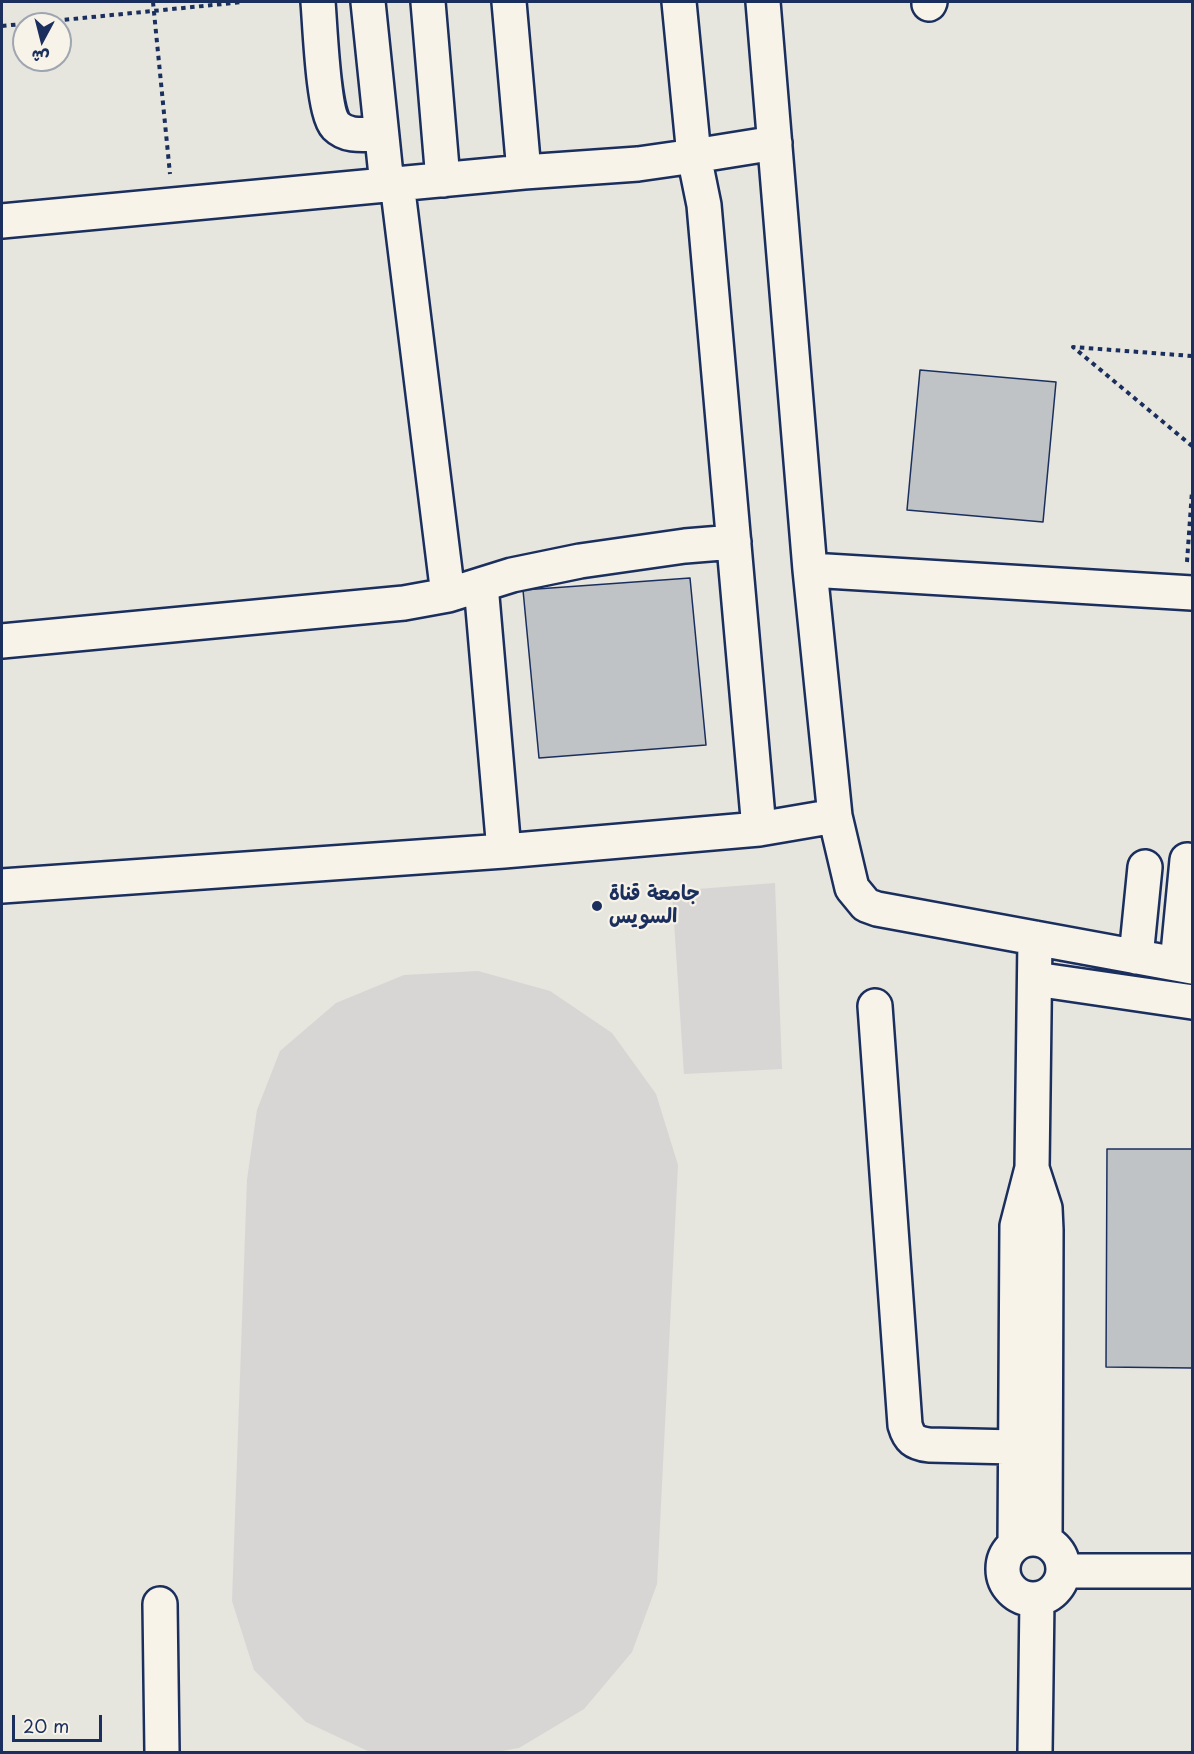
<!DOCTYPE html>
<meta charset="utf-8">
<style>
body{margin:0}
#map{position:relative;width:1194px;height:1754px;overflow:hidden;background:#f7f3e8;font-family:"Playpen Sans","Playpen Sans Arabic",sans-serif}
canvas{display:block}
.frame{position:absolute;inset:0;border:3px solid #1b2f5e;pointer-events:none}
.north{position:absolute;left:12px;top:12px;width:60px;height:60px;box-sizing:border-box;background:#f7f3e8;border:2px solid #9fa5b1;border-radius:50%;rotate:187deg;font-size:16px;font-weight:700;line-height:24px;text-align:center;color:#1b2f5e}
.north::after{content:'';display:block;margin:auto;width:21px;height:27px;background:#1b2f5e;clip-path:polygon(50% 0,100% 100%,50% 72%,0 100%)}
.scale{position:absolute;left:12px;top:1715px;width:90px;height:27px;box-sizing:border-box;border:3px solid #1b2f5e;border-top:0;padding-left:8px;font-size:18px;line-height:21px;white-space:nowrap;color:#1b2f5e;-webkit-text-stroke:4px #f7f3e8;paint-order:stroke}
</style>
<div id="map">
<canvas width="1194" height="1754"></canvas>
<div class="frame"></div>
<div class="north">ش</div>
<div class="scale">20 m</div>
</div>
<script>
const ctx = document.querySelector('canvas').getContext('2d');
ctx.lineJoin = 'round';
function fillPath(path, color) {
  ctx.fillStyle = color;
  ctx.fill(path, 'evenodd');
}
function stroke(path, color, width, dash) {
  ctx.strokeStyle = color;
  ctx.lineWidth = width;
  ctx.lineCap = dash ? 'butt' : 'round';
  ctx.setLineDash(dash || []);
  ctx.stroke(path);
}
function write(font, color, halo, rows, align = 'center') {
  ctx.font = font + ' "Playpen Sans","Playpen Sans Arabic",sans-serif';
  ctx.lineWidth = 4.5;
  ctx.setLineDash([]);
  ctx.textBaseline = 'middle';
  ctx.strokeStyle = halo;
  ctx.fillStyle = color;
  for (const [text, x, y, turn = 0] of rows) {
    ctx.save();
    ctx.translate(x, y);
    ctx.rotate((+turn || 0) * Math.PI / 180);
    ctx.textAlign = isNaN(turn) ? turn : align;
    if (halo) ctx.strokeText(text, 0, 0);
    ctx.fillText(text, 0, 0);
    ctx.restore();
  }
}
fillPath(new Path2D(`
 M2,2H1192V1752H2ZM24,24H60V60H24Z`), '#e6e5de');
fillPath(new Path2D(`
 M775,883L782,1069L684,1074L672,891Z
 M478,971L550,991L612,1033L656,1094L678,1165L657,1584L632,1652L584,1709L519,1748L496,1752H370L306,1722L254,1670L232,1601L247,1180L257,1110L280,1051L336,1003L404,975Z`), '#d7d6d4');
const building = new Path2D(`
 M920,370L1056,382L1043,522L907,510Z
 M690,578L706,745L539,758L523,590Z
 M1107,1149H1192V1368L1106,1367Z`);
fillPath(building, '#c0c3c5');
stroke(building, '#1b2f5e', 1.5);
const minor = new Path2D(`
 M318,2C320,24 323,113 336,126C348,138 366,134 381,134
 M368,2L387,185
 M428,2L443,180
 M509,2L524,172
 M679,2L694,156L775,143
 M763,2L810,570L835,816L852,888L866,905L877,909L1192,967
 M929,4L930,2
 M397,183L448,595
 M2,221L524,172L638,164L694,156L704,205L759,829
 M810,570L1192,593
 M481,585L504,851
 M2,641L404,603L448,595L512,575L580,561L685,546L734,542
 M2,886L504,851L759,829L835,816
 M1136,957L1145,867
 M1177,964L1187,860
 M1035,979L1192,1002
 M875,1006L905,1425C909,1439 914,1443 929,1445L1015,1447
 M1032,1168L1045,1208L1046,1230L1045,1541
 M1003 1569a30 30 0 1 1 60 0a30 30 0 1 1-60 0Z
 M1015,1545L1017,1226L1032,1168L1035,938
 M1063,1571H1192
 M160,1604L162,1752
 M1035,1752L1037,1599`);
stroke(minor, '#1b2f5e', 38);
stroke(new Path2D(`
 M153,2L170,174
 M2,26L243,2
 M1192,356L1073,347L1192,446
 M1187,562L1192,491`), '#1b2f5e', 4, [4.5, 4.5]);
stroke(minor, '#f7f3e8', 33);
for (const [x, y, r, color] of [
 [597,906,6,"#1b2f5e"]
]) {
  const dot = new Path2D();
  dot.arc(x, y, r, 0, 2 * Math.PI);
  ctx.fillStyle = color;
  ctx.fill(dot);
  stroke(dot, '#f7f3e8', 2);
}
write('bold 20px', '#1b2f5e', '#f7f3e8', [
 ["جامعة قناة",609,894],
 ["السويس",609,917]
], 'left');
</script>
